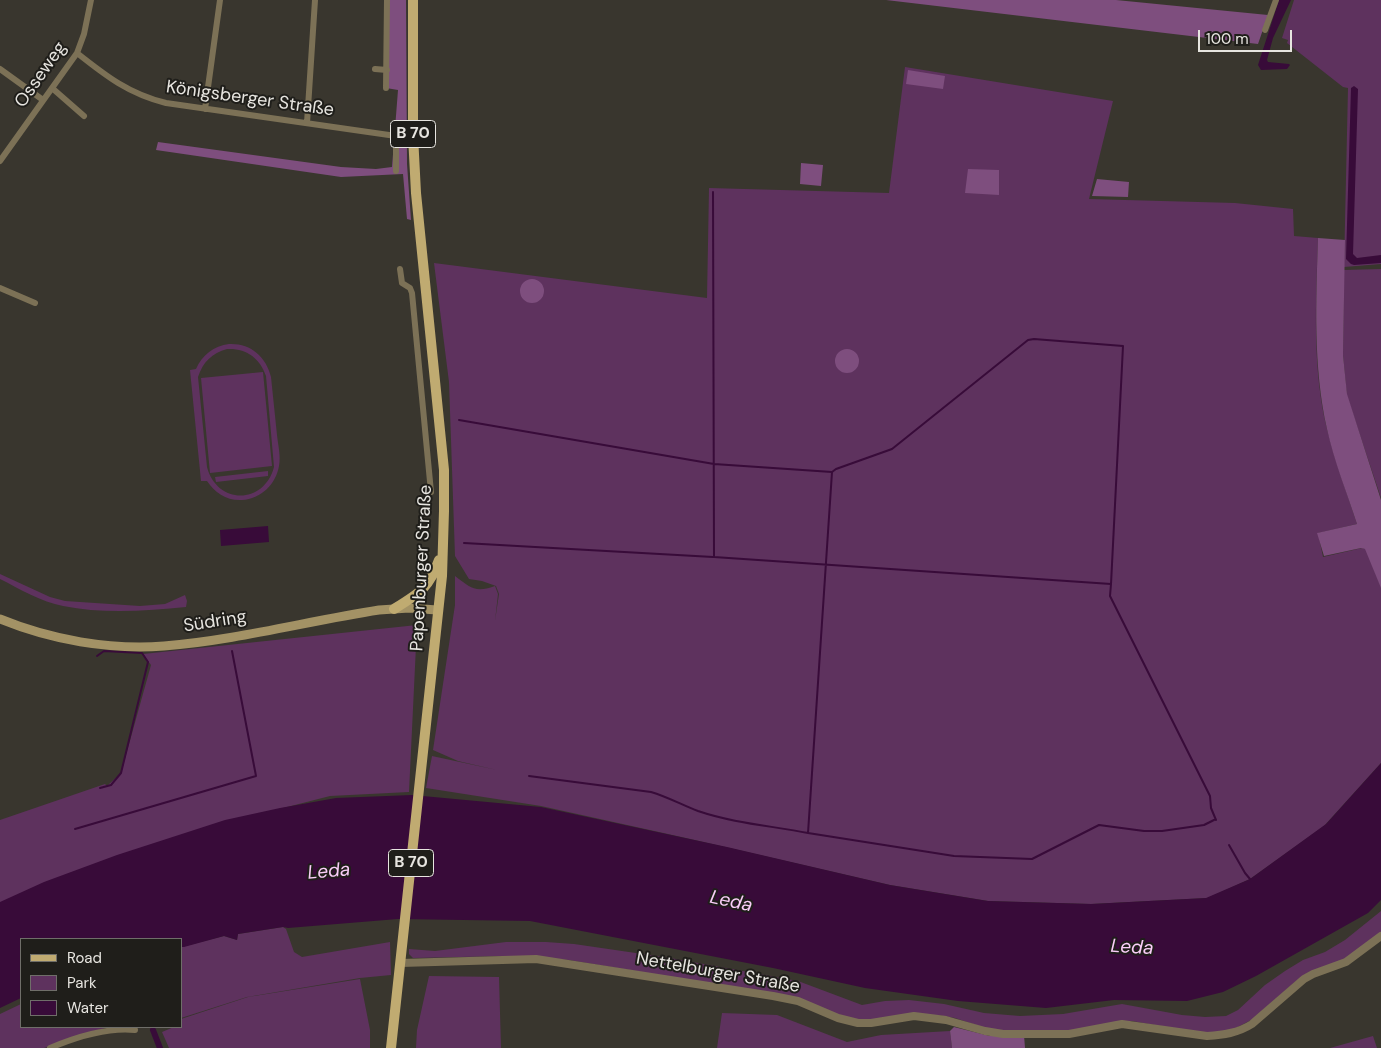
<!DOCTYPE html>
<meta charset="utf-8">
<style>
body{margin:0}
#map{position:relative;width:1381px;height:1048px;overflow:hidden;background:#39362e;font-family:"DM Sans",sans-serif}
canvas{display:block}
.legend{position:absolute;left:20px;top:938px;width:162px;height:90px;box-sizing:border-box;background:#1f1e1a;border:1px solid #6f6e69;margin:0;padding:6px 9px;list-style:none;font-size:15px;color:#e7e5e0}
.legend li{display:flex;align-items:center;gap:10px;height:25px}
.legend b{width:25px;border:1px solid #6f6e69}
.scale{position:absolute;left:1198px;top:30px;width:94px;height:22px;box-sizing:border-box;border:2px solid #e7e5e0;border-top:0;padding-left:6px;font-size:15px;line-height:18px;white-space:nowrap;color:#e7e5e0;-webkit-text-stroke:4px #1f1e1a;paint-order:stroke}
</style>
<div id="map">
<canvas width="1381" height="1048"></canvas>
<ul class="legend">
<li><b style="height:6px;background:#c0ab71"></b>Road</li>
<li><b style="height:14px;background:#5e325e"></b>Park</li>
<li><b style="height:14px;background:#380b39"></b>Water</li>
</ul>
<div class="scale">100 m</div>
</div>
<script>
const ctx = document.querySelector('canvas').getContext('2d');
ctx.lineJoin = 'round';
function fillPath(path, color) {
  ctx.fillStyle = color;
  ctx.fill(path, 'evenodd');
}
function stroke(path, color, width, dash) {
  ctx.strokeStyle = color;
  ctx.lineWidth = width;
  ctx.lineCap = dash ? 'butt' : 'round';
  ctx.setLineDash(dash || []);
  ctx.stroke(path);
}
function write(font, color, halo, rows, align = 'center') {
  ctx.font = font + ' "DM Sans",sans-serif';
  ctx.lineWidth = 4;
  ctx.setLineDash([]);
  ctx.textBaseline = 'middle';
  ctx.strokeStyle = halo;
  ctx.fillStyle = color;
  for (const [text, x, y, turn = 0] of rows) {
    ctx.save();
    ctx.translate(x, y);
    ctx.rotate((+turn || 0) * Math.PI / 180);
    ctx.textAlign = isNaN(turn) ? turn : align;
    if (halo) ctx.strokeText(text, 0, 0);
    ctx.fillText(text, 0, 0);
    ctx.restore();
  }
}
fillPath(new Path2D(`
 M1294,0H1381V264L1344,267L1348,88L1343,87L1287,43L1288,40L1282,38Z
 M905,67L1113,101L1089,199L1235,203L1293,209L1294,236L1318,238C1316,300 1312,368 1327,429C1335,461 1347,493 1357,524L1318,533L1323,557L1362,548L1366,549L1381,587V763L1324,826L1250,879L1208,898L1091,904L988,901L890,885L686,838L541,806L426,788L432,756L497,770L458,761L433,750L455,605V576C471,588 475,593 495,586L498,594L495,621L499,594L496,586L482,581L469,579L455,556L449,382L434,263L707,298L709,188L889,193Z
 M1381,269V498L1347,396L1343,355L1344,270Z
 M229,344C250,343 266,356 271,377C273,396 275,416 277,435C278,445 281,456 279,466C276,484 261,499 242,500C227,501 215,493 207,481H201L190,370L196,369C202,355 214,346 229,344ZM227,349C246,348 260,358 266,376L274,467C264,505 217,505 207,467L198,377C203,362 212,353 227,349Z
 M263,372L272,466L210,473L201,378Z
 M268,471V476L216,482L215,477Z
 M0,574L50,597L65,601L140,606L165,604L185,595L187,601L186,607C147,611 102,614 63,606C41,602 20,589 0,579Z
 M417,625L409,792L330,796L244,818L0,907V820L105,784L107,786L121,773L151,665L143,654Z
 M1381,911V933L1344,960L1309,972L1296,981L1253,1019L1232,1030L1214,1033L1188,1031L1132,1021L1117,1022L1066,1032H1018L991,1030L955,1018L937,1015L857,1021L844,1018L823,1008L724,986L569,960L508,956L413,958L409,954V949L435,951L506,942H546L574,944L670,958L798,981L862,1005L885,1001L909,1000L944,1004L984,1013L1020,1016L1063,1014L1122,1004L1182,1015L1205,1017L1226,1016L1238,1010L1265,985L1285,971L1303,960L1325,952L1345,940Z
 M283,927L286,929L294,952L302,957L390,942L391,975L360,978L247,997L181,1018V947L224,936L237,940L238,934Z
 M429,976L499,977L501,1048H416L417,1030Z
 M360,979L370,1030V1048H169L162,1032L174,1027H181V1019L248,997Z
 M21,1004V1027H108L44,1048H0V1014Z
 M722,1013L777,1015L847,1042L881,1035L950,1031L952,1048H717Z
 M1373,1036L1377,1048H1330Z`), '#5e325e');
fillPath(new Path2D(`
 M388,0H406L407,164L411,220L407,219L403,174L341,177L156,150L158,142L341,167L376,169L392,167L398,90L386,88Z
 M886,0H1116L1268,15L1258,44Z
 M908,70L945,76L943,89L906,84Z
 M801,163L823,165L821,186L800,184Z
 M968,169L999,170V195L965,193Z
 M1097,179L1129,182L1128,197L1092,196Z
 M1318,238L1345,240L1343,355L1347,394L1381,500V588L1365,549L1361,548L1324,556L1317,533L1357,524C1347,493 1334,461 1327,429C1313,366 1316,301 1318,238Z
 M520 291a12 12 0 1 1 24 0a12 12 0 1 1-24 0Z
 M835 361a12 12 0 1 1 24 0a12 12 0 1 1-24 0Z
 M954,1027L990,1036L1024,1035L1025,1048H952L950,1031Z`), '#7e4e7e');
fillPath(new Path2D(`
 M1279,0H1291L1273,38L1267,60L1268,62L1289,64L1290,65L1287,69L1261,70L1258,65Z
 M1354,86L1358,89L1353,254L1357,258L1381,255V263L1354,265L1351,264L1346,259L1351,88Z
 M268,526L269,542L221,546L220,530Z
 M1381,763V900L1368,913L1256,976L1223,992L1187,1001L1114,1000L1046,1008L958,1001L865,988L773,968L530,921L398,919L288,928L283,927L238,934L237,940L224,936L184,947H181V939H21V998L0,1008V902L44,882L117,855L225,820L280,808L336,798L412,795L541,807L727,847L890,885L988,901L1091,904L1206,898L1250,879L1326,824Z`), '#380b39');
stroke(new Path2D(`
 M713,192L714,557L1111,584L1110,596L1210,796L1211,808L1216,820
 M459,420L714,464L832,472L836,469L892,449L1028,340L1034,339L1123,346L1111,584
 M464,543L713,557
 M97,656L104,651L142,653L148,662L121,773L111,785L100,788
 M529,776L651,792C668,797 682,805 698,811C733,823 772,826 808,833L832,472
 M75,829L256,776L232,651
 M808,833L954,856L1032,859L1099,825L1144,831H1162L1204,825L1214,820
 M1229,845L1245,873L1250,879`), '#380b39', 2);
stroke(new Path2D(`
 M153,1030L160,1048`), '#380b39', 6);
stroke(new Path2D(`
 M1265,30L1276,0
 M77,53C106,76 129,94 166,103L396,136V171
 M0,69L43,100
 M375,69L387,70
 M52,88L84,116
 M386,88L387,0
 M205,109L220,0
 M307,123L315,0
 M0,161L77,53L84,34L91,0
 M400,269L402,283L410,288L412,293L431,492
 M0,288L35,303
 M50,1048C76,1037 106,1027 135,1030`), '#7c7156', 6);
stroke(new Path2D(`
 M401,963L536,959L773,996L798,1001L838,1018L858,1023H871L914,1016L946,1020L985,1031L1003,1034H1069L1122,1024L1207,1036C1223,1035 1238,1033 1252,1024L1304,979L1313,974L1346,962L1381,936`), '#7c7156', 8);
stroke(new Path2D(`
 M0,619C51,640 109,650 164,646C237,640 308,621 379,610L409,608L437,610`), '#a39265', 9);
stroke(new Path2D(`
 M394,609C420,593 429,588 439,560
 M391,1048L442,576L444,511V470L416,193L413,135V0`), '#c0ab71', 10);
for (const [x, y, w] of [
 [413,134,45],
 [411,863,45]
]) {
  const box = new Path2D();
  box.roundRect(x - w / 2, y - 13.5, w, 27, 4);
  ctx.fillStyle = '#1f1e1a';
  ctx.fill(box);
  stroke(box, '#e7e5e0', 1);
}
write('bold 16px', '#e7e5e0', null, [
 ["B 70",413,134],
 ["B 70",411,863]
]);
write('18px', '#e7e5e0', '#1f1e1a', [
 ["Osseweg",41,75,-55],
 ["Königsberger Straße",250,99,8],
 ["Papenburger Straße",422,568,-87],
 ["Südring",215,622,-9],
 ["Nettelburger Straße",718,973,10]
]);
write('italic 19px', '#facef9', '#1f1e1a', [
 ["Leda",329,872,-5],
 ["Leda",731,902,12],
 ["Leda",1132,948,3]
]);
</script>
